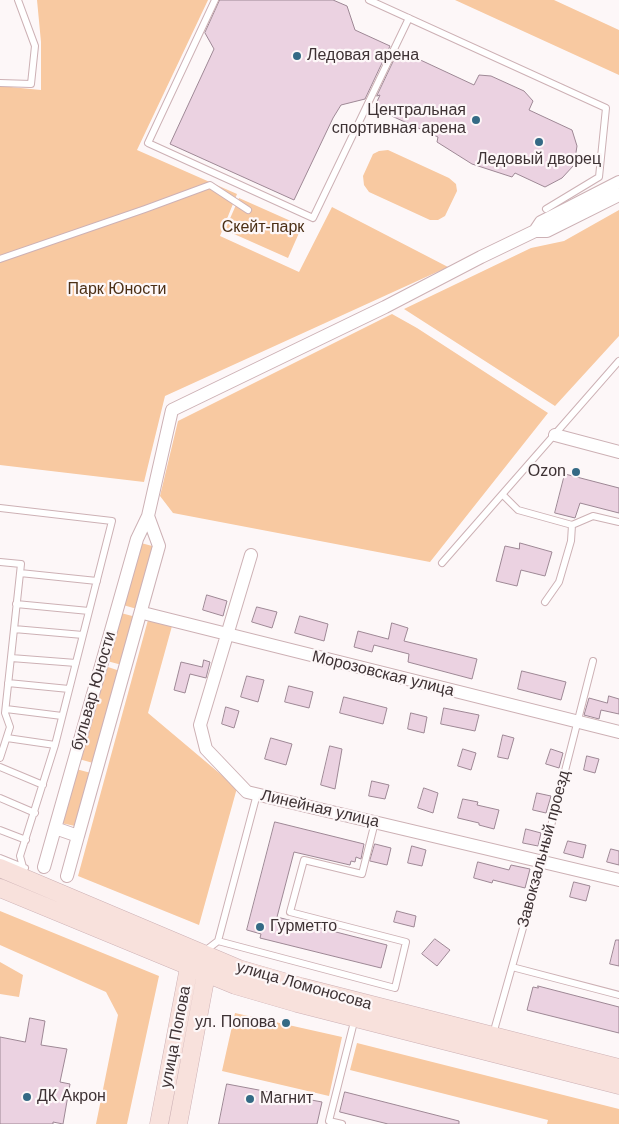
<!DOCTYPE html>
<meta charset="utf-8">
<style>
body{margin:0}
canvas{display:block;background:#fdf7f8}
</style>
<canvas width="619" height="1124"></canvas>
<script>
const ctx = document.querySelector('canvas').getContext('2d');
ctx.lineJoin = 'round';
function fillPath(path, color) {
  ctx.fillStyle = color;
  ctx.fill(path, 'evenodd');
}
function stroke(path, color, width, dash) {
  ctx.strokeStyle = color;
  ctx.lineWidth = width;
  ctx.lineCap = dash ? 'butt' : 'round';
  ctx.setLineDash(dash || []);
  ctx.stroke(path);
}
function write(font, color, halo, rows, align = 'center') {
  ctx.font = font + ' Arial,sans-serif';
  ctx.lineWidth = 4.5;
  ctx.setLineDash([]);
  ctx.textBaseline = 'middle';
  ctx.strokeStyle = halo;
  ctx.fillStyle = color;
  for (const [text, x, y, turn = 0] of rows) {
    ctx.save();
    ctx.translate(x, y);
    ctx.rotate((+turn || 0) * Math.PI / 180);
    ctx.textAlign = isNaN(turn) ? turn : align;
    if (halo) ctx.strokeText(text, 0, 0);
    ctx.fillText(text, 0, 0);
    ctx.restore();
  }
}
fillPath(new Path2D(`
 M37,0H208L137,150L237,194L220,236L299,272L332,207L448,267L165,396L144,482L0,465V86L41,90V42Z
 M455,0H554L619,30V75Z
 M388,150L449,178L456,184L457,191L445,216L438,220H430L369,192L364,185L363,176L373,154L379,151Z
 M239,198L302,226L288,258L225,230Z
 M619,210V336L555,406L404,309L531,248L564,241Z
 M392,314L417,328L548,413L430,562L173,513L160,496L178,421Z
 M141,543L156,547L137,609L123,605Z
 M121,613L136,617L122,665L107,661Z
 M148,620L172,626L148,713L237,788L199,925L78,876Z
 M105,666L120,671L93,763L79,759Z
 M76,769L91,773L75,826L61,823Z
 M0,911L159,976L127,1124H96L118,1015L106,992L0,945Z
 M0,962L23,975L19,997L0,994Z
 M235,1013L342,1037L329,1096L222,1071Z
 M357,1043L619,1109V1124H547L548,1120L350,1070Z`), '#f8c9a1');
const building = new Path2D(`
 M220,0H333L347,6L355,30L390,46L365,99L341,105L333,118L294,200L170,144L214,49L205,33Z
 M399,50L474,85L479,75L491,76L524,91L533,101L529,110L572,130L577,146L574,165L562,178L545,187L515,173L512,177L472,164L437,142L438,137L374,108L380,95L377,96Z
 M565,474L619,488V513L580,503L575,518L555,513Z
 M520,543L552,552L545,576L521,570L517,586L496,581L505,546L519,549Z
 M207,595L227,601L223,616L203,610Z
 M257,607L277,612L272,628L252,622Z
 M300,616L328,624L324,641L295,633Z
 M392,623L408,628L404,641L477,659L472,679L408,662L409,654L374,645L372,652L354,647L358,631L388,639Z
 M204,660L210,662L206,678L190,674L185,693L174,690L181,662L202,667Z
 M522,671L566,682L561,700L518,689Z
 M247,676L264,680L258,702L241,697Z
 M289,686L313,692L309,708L285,702Z
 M609,696L619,699V714L601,710L599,719L584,715L589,698L607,703Z
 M344,697L387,708L383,724L340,713Z
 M226,707L239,711L234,728L222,724Z
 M444,708L479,715L475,731L441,724Z
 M411,713L427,717L424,733L408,729Z
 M503,735L514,738L508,759L498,757Z
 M271,738L292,744L286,765L265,759Z
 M330,746L342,749L335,789L321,785Z
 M463,749L476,753L471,770L458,766Z
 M551,749L563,753L559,768L546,764Z
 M587,756L599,759L595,773L584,770Z
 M372,781L389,785L385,799L369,796Z
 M424,788L438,793L433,813L418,808Z
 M537,793L551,796L546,813L533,810Z
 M463,799L478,802L477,805L499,810L494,829L479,825V823L458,818Z
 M275,822L364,844L361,859L356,857L355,862L351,861L350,865L294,852L277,917L387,945L381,968L260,938L261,934L247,930Z
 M526,829L541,833L538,846L523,843Z
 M568,841L586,845L583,858L564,853Z
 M375,844L391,848L387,865L370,861Z
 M412,846L426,850L422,866L408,863Z
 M611,849L619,851V865L607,862Z
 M478,862L509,870L511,865L530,869L525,888L493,880L492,883L474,878Z
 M574,882L590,886L586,901L570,897Z
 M397,911L416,916L414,927L394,922Z
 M435,939L450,950L437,966L422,954Z
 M616,940H619V966L610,964Z
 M538,986L619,1007V1033L527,1010L533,987L538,988Z
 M30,1018L45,1021L41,1045L67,1049L60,1082L70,1084L63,1124L53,1122V1124H0V1037L25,1042Z
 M227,1084L322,1102L317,1124H219Z
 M345,1092L459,1121V1124H388L340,1112Z`);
fillPath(building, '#ebd2e1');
stroke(building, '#9e8895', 1);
const lane = new Path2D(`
 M215,0L148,143L313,218L409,18
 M369,0L606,108L599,177L546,209
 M0,83L31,84L35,46L18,0
 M0,259L145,209L210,185L248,210
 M503,495L518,510L572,525L571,541L559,582L545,602
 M0,508L112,521L55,745L20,856L23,867
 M572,525L593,516L619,522
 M0,562L21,564L5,713L10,727L0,758
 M442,563L619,361
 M20,573L97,581
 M16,604L89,611
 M14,629L83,635
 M11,658L76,663
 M8,683L69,689
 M6,709L62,716
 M7,738L55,745
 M0,767L43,785
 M0,798L35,813
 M0,830L26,840
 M0,858L25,868
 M218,941L395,988L406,942L290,912L304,860L362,874L375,822
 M205,951L218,941L257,794
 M512,967L619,995
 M493,1034L542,861L593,661
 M342,1124L329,1121L355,1018`);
const street = new Path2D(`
 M535,231H547L619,195
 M555,435L619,452
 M251,555L200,725L206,749L247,792L619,880
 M147,614L619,732
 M55,828L78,836L67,876
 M78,836L159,546L148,516L172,410L385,307L481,257L535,231L541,222L619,182
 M44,867L137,539L148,516`);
const secondary = new Path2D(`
 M0,868L239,969L301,987L619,1068
 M0,888L235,985L297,1003L619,1085
 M159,1124L191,957
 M178,1124L208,964`);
stroke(lane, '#cdb1b5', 8);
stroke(street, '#cdb1b5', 14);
stroke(secondary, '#cdb1b5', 19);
stroke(lane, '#fff', 6);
stroke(street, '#fff', 12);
stroke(secondary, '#f8e1dc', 18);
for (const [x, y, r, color] of [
 [297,56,5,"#346a85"],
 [476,120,5,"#346a85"],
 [539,142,5,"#346a85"],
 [576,472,5,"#346a85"],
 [260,927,5,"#346a85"],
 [286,1023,5,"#346a85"],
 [27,1097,5,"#346a85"],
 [250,1099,5,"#346a85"]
]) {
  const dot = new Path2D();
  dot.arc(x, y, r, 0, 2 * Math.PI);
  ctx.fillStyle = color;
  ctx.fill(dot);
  stroke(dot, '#fdf7f8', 2);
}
write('16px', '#3e3234', '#fdf7f8', [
 ["Ледовая арена",307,56],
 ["Центральная",466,111,"right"],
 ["спортивная арена",466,129,"right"],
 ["Ледовый дворец",539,160,"center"],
 ["Ozon",566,472,"right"],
 ["Гурметто",270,927],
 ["ул. Попова",276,1023,"right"],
 ["ДК Акрон",37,1097],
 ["Магнит",260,1099]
], 'left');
write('16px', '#4b2f15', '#fdf7f8', [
 ["Скейт-парк",263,228],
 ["Парк Юности",117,290]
]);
write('16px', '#3e3234', '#fdf7f8', [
 ["Морозовская улица",383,674,14],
 ["бульвар Юности",94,691,-74],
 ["Линейная улица",320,809,13],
 ["Завокзальный проезд",544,849,-75],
 ["улица Ломоносова",304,986,16],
 ["улица Попова",176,1037,-79]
]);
</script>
